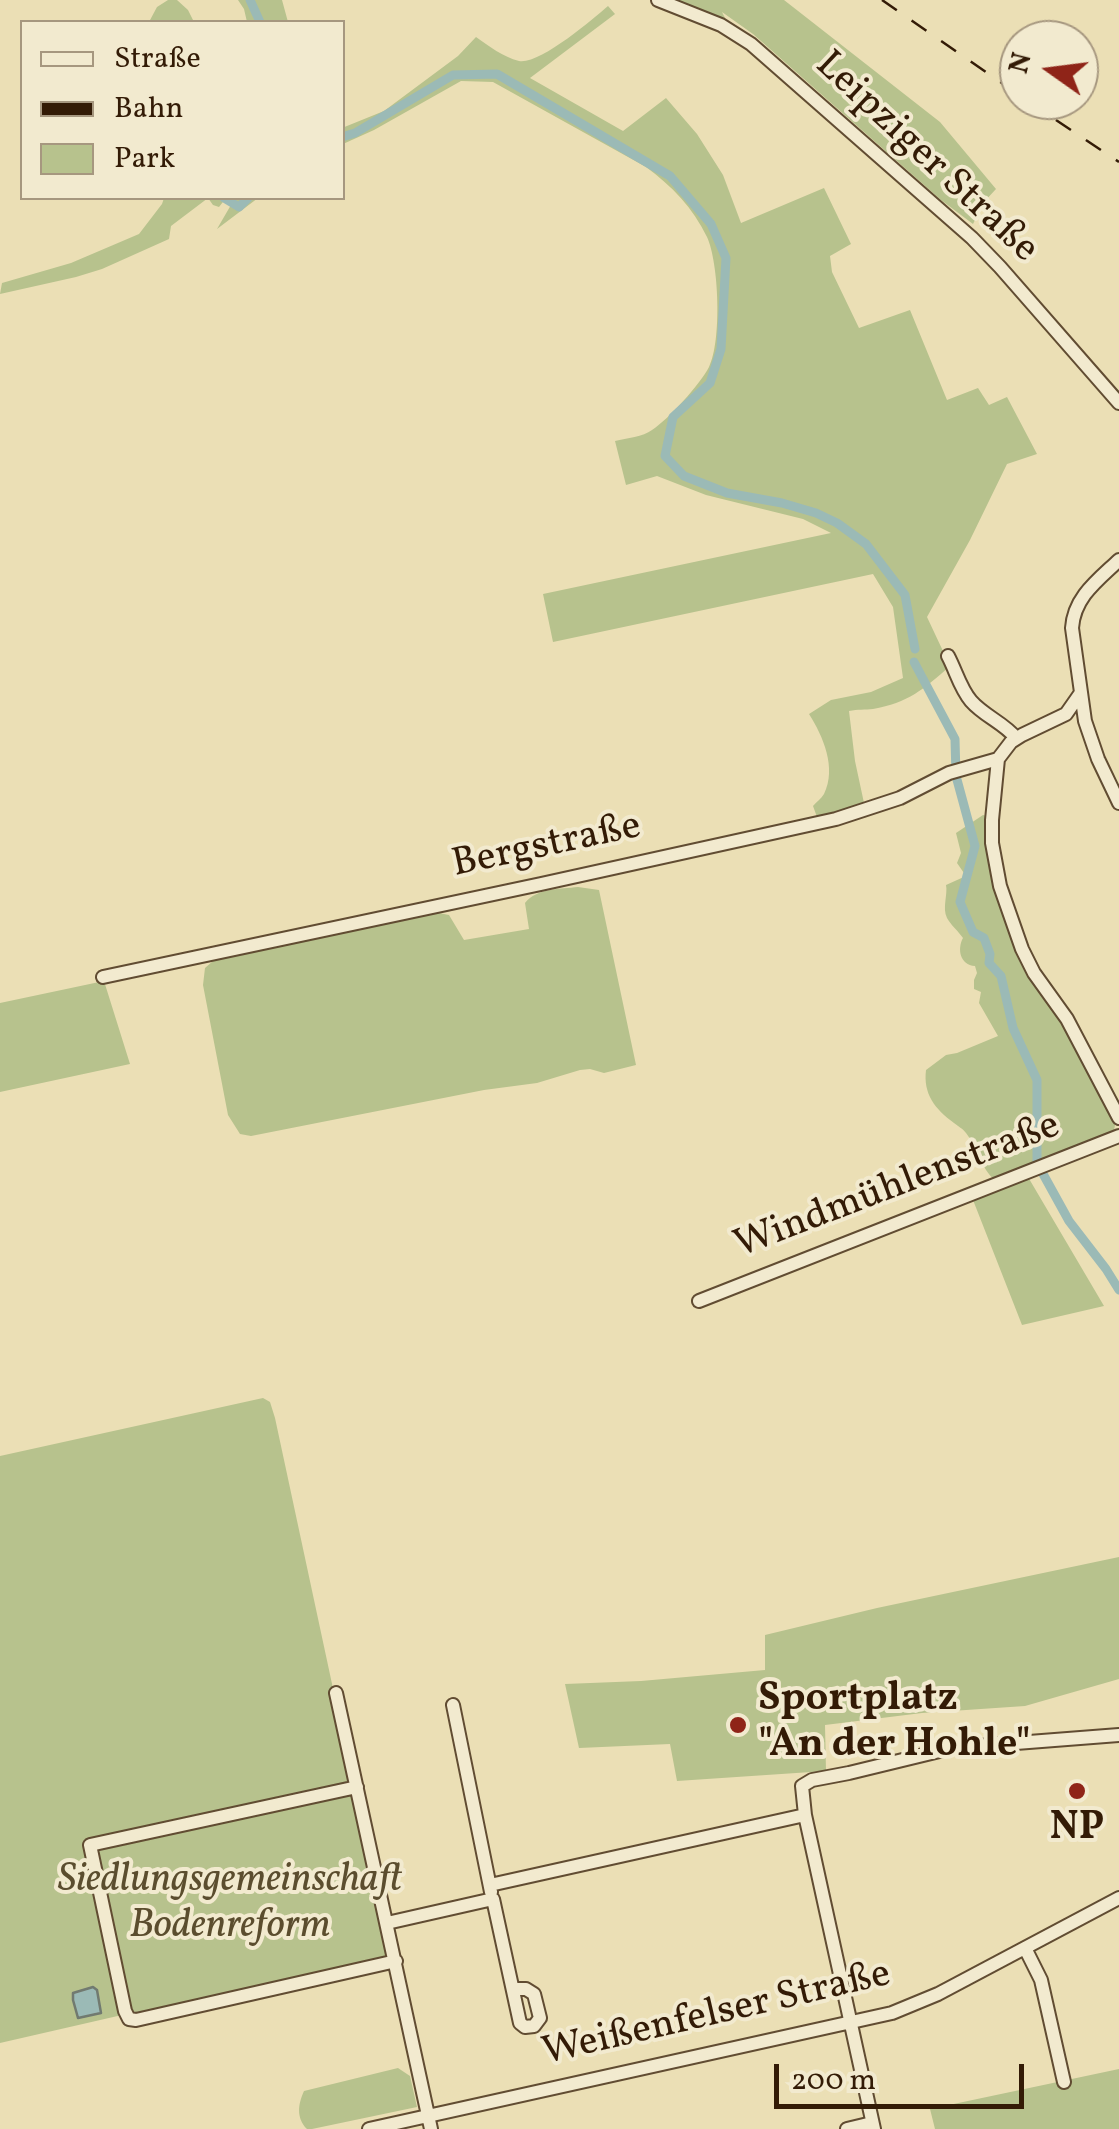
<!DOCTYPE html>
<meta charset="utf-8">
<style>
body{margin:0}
#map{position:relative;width:1119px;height:2129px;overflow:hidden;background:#ebdfb5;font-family:Vollkorn,serif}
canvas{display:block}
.legend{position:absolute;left:20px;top:20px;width:325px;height:180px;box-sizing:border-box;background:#f2eacf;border:2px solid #a6977f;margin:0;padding:12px 18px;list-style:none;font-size:30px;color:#331b06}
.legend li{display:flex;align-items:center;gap:20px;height:50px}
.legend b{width:50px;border:2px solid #a6977f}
.north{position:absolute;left:999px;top:20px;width:100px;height:100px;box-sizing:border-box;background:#f2eacf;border:2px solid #a6977f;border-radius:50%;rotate:284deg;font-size:28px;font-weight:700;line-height:40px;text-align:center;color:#331b06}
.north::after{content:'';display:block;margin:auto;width:35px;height:45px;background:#8f2418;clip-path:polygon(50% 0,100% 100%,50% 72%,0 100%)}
.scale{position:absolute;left:774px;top:2064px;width:250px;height:45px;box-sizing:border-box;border:5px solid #331b06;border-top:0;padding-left:12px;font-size:30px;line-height:35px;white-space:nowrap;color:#331b06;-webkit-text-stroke:8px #f2eacf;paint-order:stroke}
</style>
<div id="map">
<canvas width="1119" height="2129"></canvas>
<ul class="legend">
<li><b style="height:12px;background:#f2eacf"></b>Straße</li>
<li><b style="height:12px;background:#331b06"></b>Bahn</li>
<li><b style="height:28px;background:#b7c28d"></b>Park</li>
</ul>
<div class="north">N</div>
<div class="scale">200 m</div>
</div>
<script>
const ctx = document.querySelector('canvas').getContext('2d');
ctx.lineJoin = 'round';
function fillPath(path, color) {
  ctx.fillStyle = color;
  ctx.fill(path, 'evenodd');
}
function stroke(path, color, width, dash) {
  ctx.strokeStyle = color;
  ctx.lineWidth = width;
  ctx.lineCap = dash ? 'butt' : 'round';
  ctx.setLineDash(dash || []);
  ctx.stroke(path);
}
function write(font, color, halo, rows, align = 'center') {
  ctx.font = font + ' Vollkorn,serif';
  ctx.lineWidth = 8;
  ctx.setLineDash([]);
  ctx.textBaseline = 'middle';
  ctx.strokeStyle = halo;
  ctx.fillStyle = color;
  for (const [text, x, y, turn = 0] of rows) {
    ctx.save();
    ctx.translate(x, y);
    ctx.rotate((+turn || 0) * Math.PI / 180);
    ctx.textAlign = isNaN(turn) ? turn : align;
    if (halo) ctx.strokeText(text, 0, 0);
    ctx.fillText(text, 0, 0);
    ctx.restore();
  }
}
fillPath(new Path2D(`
 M168,0H177L188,10L194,22H149L157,7Z
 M238,0H282L288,22H247L244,9Z
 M673,0H784L940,122L996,189L984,202L973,224L941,200L753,34L722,12L727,22Z
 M608,6L615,14L530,78L623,131L666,98L697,134L723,175L741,223L824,188L851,244L830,256L832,272L859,328L910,310L947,400L978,388L989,405L1007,397L1037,454L1007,464L970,540L927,617L950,666C924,689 908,703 873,709C865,710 858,709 849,711L855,761L867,817L821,828L813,806C816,802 821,799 824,794C837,768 823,736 809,714L831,700L871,692L903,678L893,607L873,574L553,642L543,594L831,533L803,519L706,495L657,476L626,485L615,441C627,438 643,437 652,430C669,419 700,384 709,367C722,341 719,263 707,237C693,208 672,186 646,167L493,82L461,81L374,130L343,144L342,128L384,111L458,56L476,37C489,46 503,57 519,61C539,65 592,20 608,6Z
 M164,198H226L219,207L213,205L208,198L171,226L169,239L102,269L76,277L0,294L2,283L71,263L139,234L162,204Z
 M235,198H258L217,229Z
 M983,815L988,816L1018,956L1058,1010L1116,1119L1114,1131L1028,1177L1104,1306L1022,1325L973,1200L995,1180C981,1169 977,1147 966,1133C961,1127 960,1128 954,1123C935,1109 923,1094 926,1070L946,1055L957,1053L998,1036L979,1003L981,992L974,989V980L977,973L975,966C960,965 957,949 963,938C959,932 950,924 947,918C942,908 948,894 946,885L966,876L957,863L961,853L956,833Z
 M578,887L599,890L636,1065L604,1073L590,1069L580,1070L537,1083L484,1090L251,1136L240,1134L228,1115L203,985L205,968L213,961L434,912L449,915L464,940L529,929L525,903C537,888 560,889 578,887Z
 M104,981L130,1064L0,1092V1003Z
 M263,1398L270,1402L275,1418L391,1959L126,2027L122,2015L0,2043V1456Z
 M1119,1557V1679L1025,1706L922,1713L825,1725L826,1771L677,1781L670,1744L579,1748L565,1684L641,1681L765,1670V1635L877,1608Z
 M398,2068L410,2076L417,2107L312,2129H307C296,2118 298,2104 304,2091Z
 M1119,2069V2129H935L930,2109Z`), '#b7c28d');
const water = new Path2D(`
 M93,1987L97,1990L101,2013L78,2018L73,2000V1993Z`);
fillPath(water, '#9bbab6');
stroke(water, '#717a70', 2.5);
stroke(new Path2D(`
 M250,0L260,22
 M342,137L355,133L453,75L497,74L670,176L711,224L726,258L721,349L710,383L673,417L665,456L684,476L727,493L782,503L816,513L837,523L866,544L905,595L915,649
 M224,198L239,207L248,198
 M914,662L955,739L956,776L975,846L960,902L973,932L984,938L990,954L989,963L1001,976L1013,1028L1037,1080V1163L1069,1221L1106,1269L1119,1290`), '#9bbab6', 9);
const minor = new Path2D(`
 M658,0L721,25L751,44L972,238L1000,267L1119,403
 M1119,560C1098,580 1074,597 1072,628L1085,721L1098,759L1119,803
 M948,656C956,671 960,688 971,701C984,716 1004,723 1016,738
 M1080,694L1066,714L1022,735L1011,742L998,759L992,820V843L1000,886L1022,949L1034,973L1067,1019L1119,1118
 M103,977L541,884L836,819L900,798L949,773L998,759
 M699,1301L1119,1136
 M336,1693L431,2129
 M453,1705L491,1892
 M357,1787L90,1845L125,2011L129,2019L136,2020L396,1961
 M490,1885L805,1815
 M387,1923L493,1899L520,2023L525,2027L534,2026L540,2018L534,1994L526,1989H513
 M1025,1948L1041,1980L1064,2082
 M369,2129L892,2013L938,1994L1119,1898
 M847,2129L872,2123
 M874,2129L805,1815L802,1786L812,1780L849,1773L952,1748L1119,1735`);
stroke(minor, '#614c32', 16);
stroke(minor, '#f2eacf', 12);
stroke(new Path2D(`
 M882,0L1019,95
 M1026,100L1119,162`), '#331b06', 2.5, [18, 18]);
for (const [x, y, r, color] of [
 [738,1725,10,"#8f2418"],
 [1077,1791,10,"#8f2418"]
]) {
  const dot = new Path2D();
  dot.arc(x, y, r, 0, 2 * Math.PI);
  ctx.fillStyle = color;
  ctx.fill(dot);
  stroke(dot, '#f2eacf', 4);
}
write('40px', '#331b06', '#f2eacf', [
 ["Leipziger Straße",925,159,43],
 ["Bergstraße",547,848,-12],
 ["Windmühlenstraße",898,1188,-21],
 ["Weißenfelser Straße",717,2016,-13]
]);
write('bold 40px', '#331b06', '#f2eacf', [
 ["Sportplatz",758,1702],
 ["\"An der Hohle\"",758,1748],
 ["NP",1077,1831,"center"]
], 'left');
write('italic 40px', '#5b4d2e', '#f2eacf', [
 ["Siedlungsgemeinschaft",230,1883],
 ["Bodenreform",230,1929]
]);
</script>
